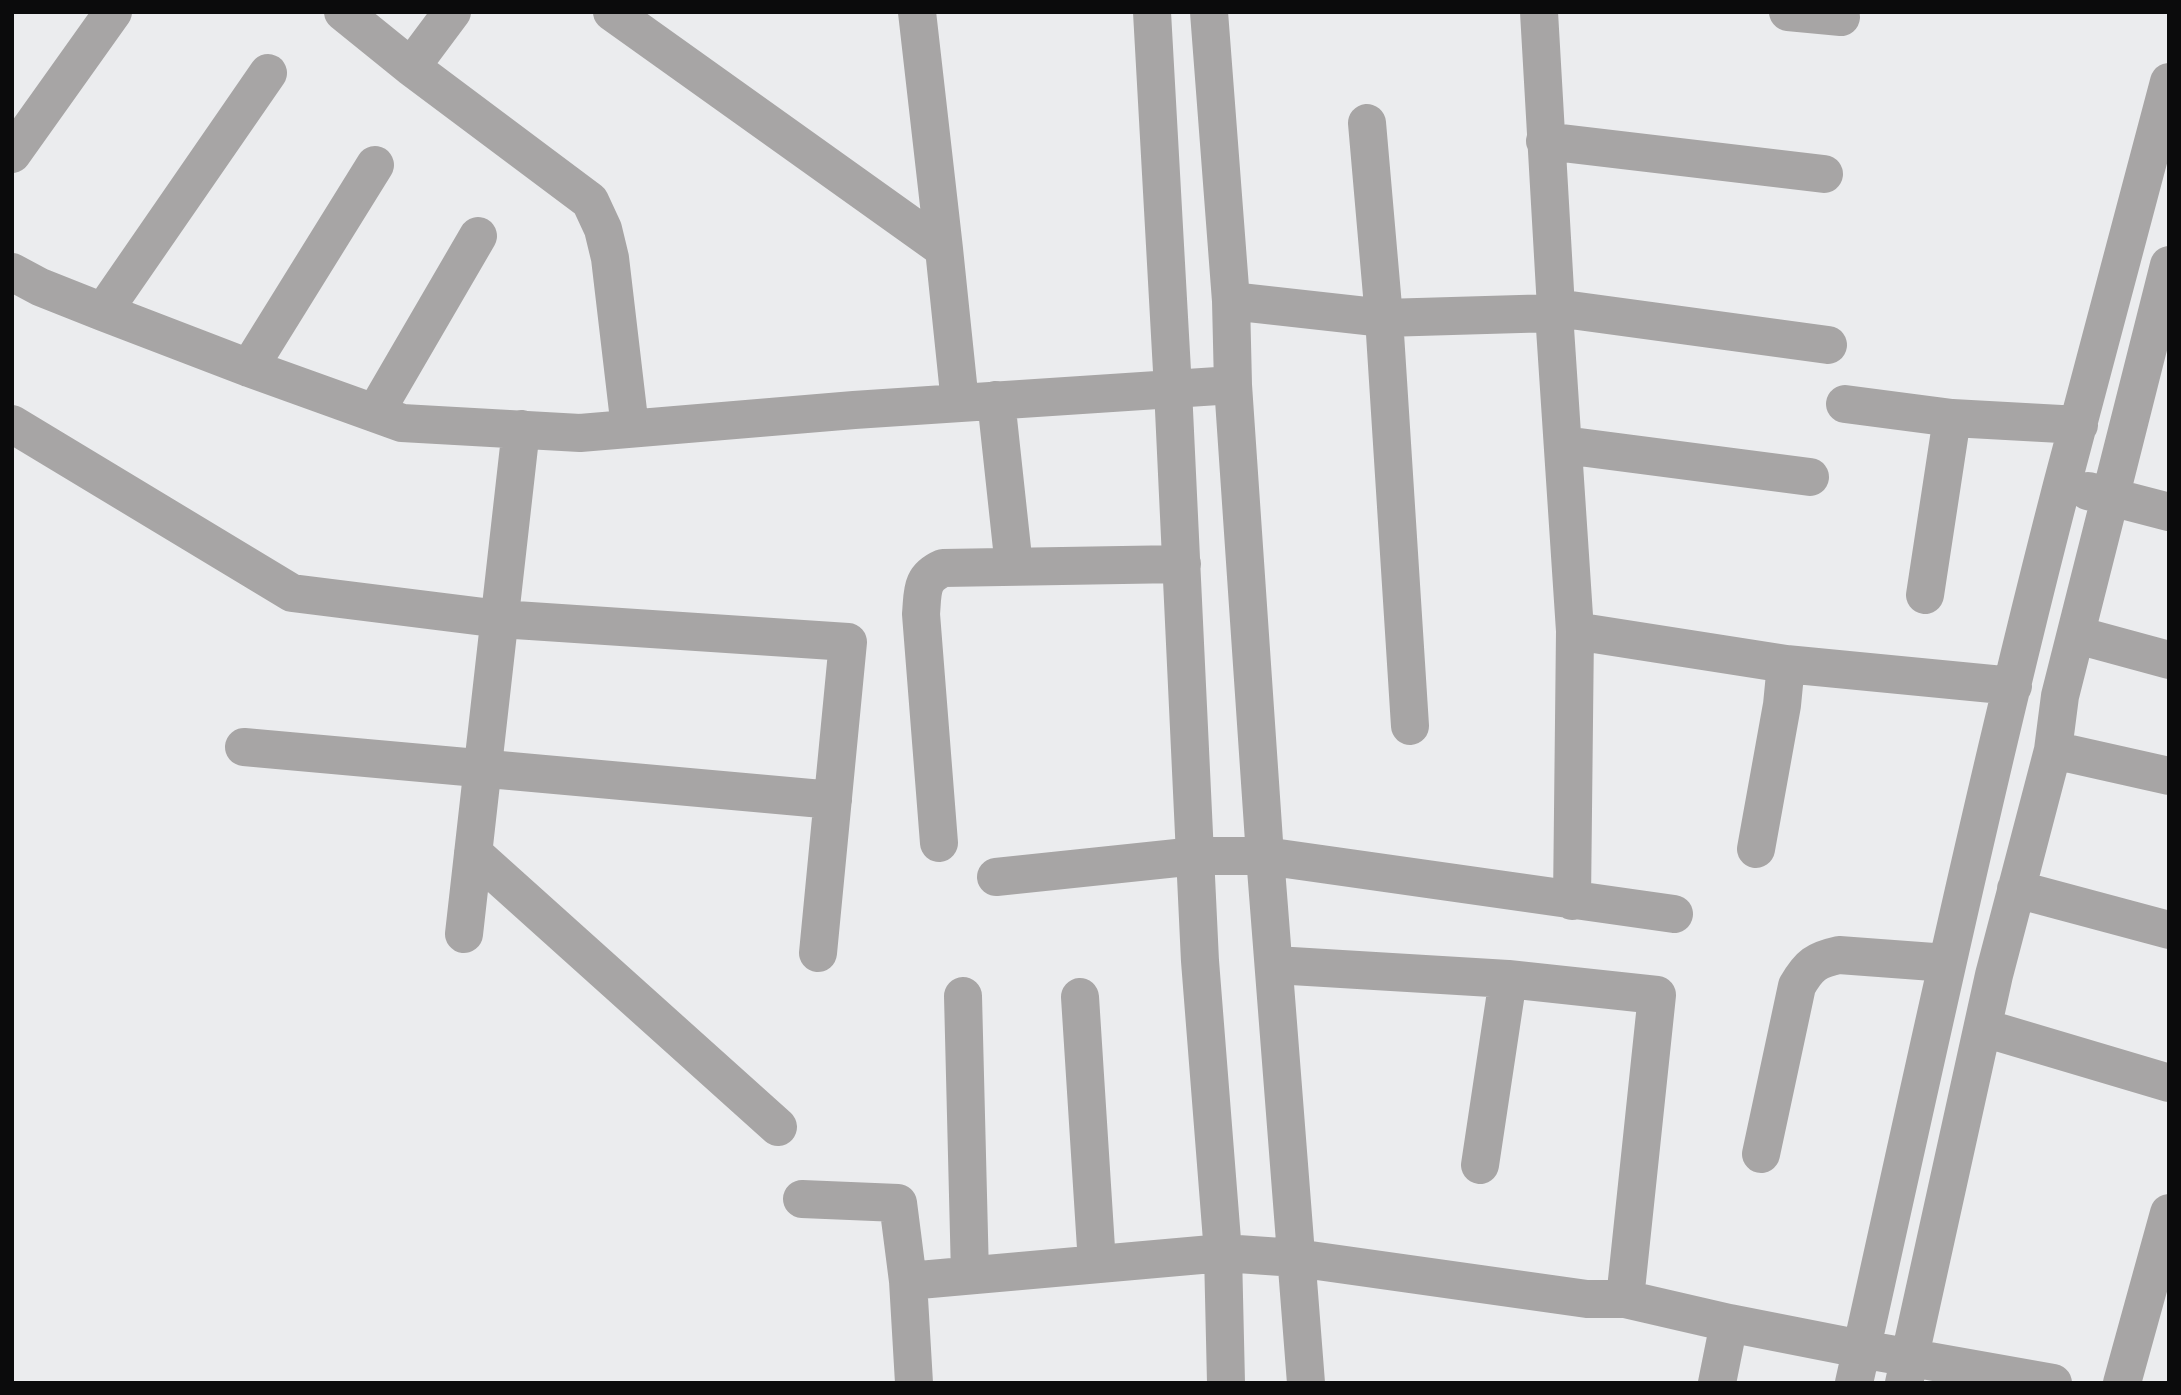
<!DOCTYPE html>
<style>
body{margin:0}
#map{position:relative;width:2181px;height:1395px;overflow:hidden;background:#ebecee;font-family:"PT Serif",serif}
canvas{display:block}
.frame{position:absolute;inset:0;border:14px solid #0b0b0c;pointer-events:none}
</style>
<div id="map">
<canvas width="2181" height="1395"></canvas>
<div class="frame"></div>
</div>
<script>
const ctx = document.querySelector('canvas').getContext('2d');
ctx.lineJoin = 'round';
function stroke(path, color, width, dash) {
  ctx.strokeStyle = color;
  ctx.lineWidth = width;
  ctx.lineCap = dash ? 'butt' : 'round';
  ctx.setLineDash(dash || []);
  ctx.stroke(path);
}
stroke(new Path2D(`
 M343,12L411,67L590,201L603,229L610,258L630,428
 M612,12L944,249L917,12
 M1152,12L1173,389L1200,961L1223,1253L1226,1383
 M1209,12L1231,301L1233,385L1265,856L1306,1383
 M1539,12L1556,308L1554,313L1575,631L1786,664L2013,686
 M1788,12L1841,17
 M411,67L452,12
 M1367,123L1384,318L1410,726
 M1545,141L1824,174
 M12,154L113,12
 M944,249L960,403
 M12,272L40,287L103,312L249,368L402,423L580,433L854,410L1233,385
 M1231,301L1384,318L1554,313
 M1556,308L1828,345
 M103,312L268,73
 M249,368L375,165
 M996,400L1014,567
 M1845,404L1952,418L2079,425
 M375,413L478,236
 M12,424L292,593L500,619L848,642L818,953
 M1564,445L1810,477
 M2088,491L2169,512
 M1925,595L1952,418
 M2077,635L2169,660
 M244,747L833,800
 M2053,750L2169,776
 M939,843L921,614C923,592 920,578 943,568L1182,564
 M1756,849L1782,705L1786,664
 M473,853L778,1127
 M996,877L1196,856H1265L1674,914
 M2016,889L2169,930
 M1572,901L1575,631
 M464,934L521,429
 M1275,965L1508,979L1657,995L1625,1299
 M963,996L970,1275
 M1080,997L1097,1264
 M1984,1028L2169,1083
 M1761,1154L1797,986C1809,965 1816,960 1839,955L1947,963
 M1480,1165L1508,979
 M802,1199L898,1203L908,1281
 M914,1383L908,1281L1223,1253L1296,1258L1587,1299H1625L1729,1323L1861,1349L2053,1383
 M1717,1383L1729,1323
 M1854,1383C1921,1083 1985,782 2062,485C2097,350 2134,216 2169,82
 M1904,1383L1994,975L2053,750L2060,696L2169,265
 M2122,1383L2169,1213`), '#a7a5a5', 38);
</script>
